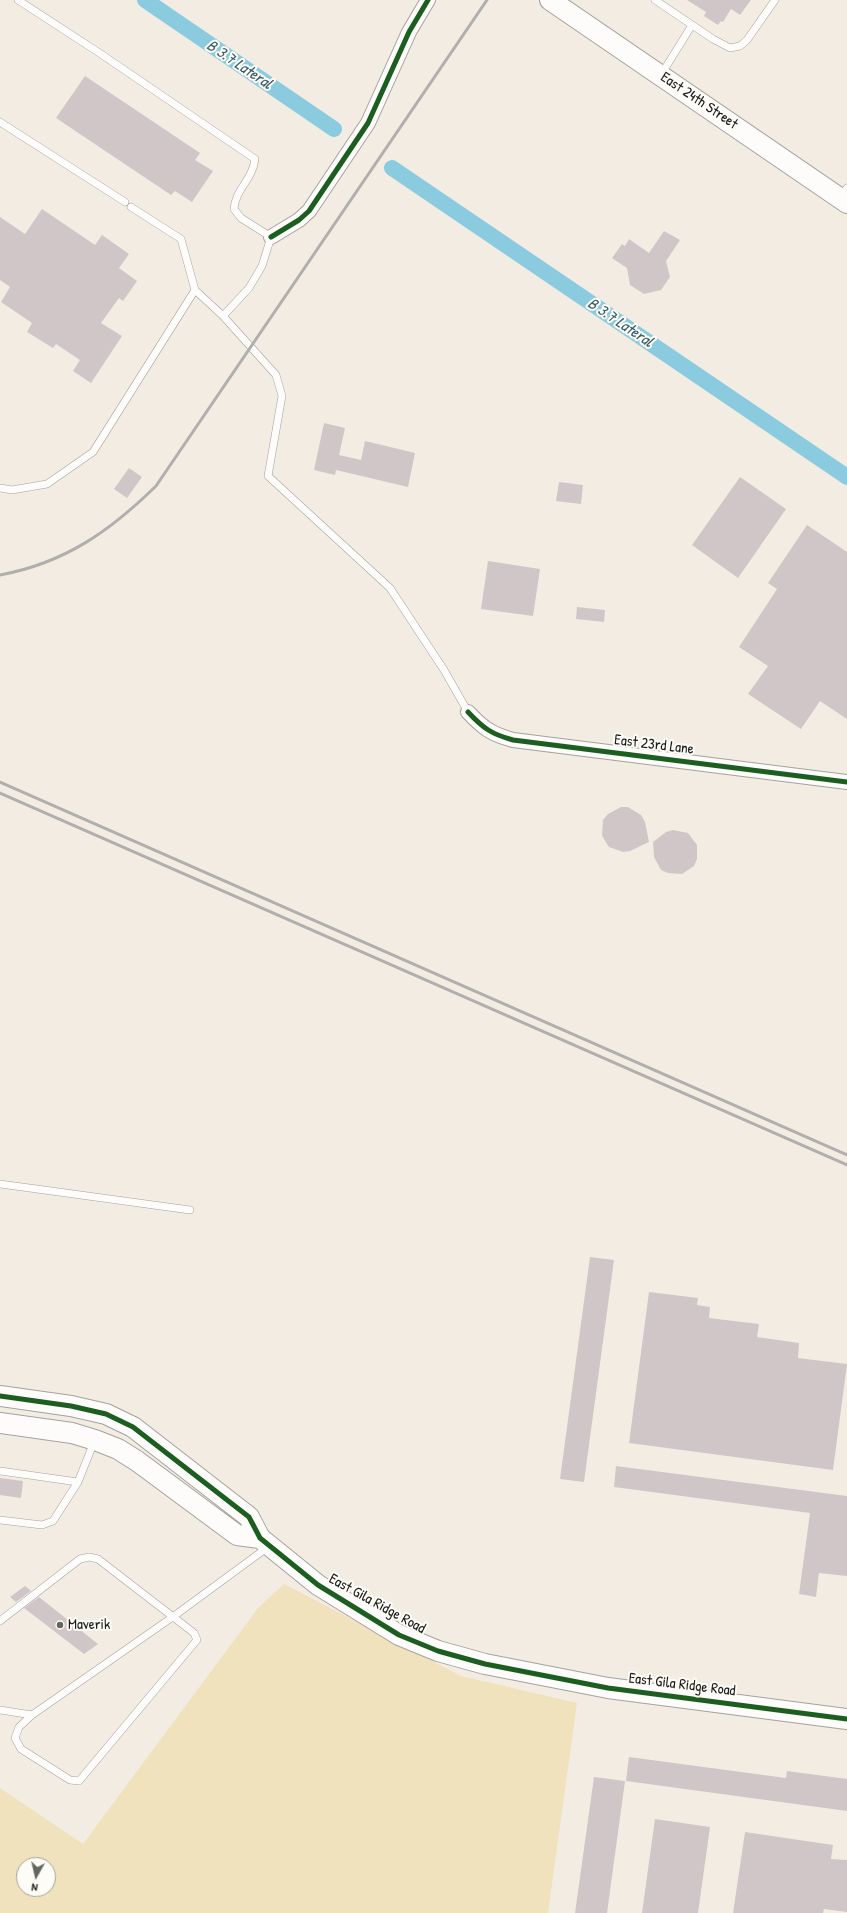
<!DOCTYPE html>
<style>
body{margin:0}
#map{position:relative;width:847px;height:1913px;overflow:hidden;background:#f3ece3;font-family:"Patrick Hand",sans-serif}
canvas{display:block}
.north{position:absolute;left:16px;top:1857px;width:40px;height:40px;box-sizing:border-box;background:#fdfcf7;border:1px solid #a3a29f;border-radius:50%;rotate:188deg;font-size:11px;font-weight:700;line-height:16px;text-align:center;color:#1c1c1c}
.north::after{content:'';display:block;margin:auto;width:14px;height:18px;background:#676562;clip-path:polygon(50% 0,100% 100%,50% 72%,0 100%)}
</style>
<div id="map">
<canvas width="847" height="1913"></canvas>
<div class="north">N</div>
</div>
<script>
const ctx = document.querySelector('canvas').getContext('2d');
ctx.lineJoin = 'round';
function fillPath(path, color) {
  ctx.fillStyle = color;
  ctx.fill(path, 'evenodd');
}
function stroke(path, color, width, dash) {
  ctx.strokeStyle = color;
  ctx.lineWidth = width;
  ctx.lineCap = dash ? 'butt' : 'round';
  ctx.setLineDash(dash || []);
  ctx.stroke(path);
}
function write(font, color, halo, rows, align = 'center') {
  ctx.font = font + ' "Patrick Hand",sans-serif';
  ctx.lineWidth = 4;
  ctx.setLineDash([]);
  ctx.textBaseline = 'middle';
  ctx.strokeStyle = halo;
  ctx.fillStyle = color;
  for (const [text, x, y, turn = 0] of rows) {
    ctx.save();
    ctx.translate(x, y);
    ctx.rotate((+turn || 0) * Math.PI / 180);
    ctx.textAlign = isNaN(turn) ? turn : align;
    if (halo) ctx.strokeText(text, 0, 0);
    ctx.fillText(text, 0, 0);
    ctx.restore();
  }
}
fillPath(new Path2D(`
 M284,1584L461,1676L577,1703L548,1913H0V1788L83,1844L258,1608ZM24,1865H48V1889H24Z`), '#f0e2bd');
stroke(new Path2D(`
 M145,0L334,129
 M392,168L847,477`), '#8bcbdf', 16);
fillPath(new Path2D(`
 M687,0H751L740,15L731,9L723,22L721,21L718,25L704,16L706,12Z
 M85,76L200,153L195,160L213,171L192,202L175,191L171,195L56,118Z
 M42,209L95,245L102,235L129,254L119,268L137,281L123,301L119,298L101,323L122,336L91,383L73,371L80,360L56,344L53,348L27,332L32,323L1,302L10,287L0,280V217L25,234Z
 M664,231L680,240L666,261L670,277L661,290L644,294L630,285L627,268L612,258L622,244L625,246L629,239L649,253Z
 M324,423L345,428L339,455L361,460L365,441L415,453L408,487L336,470L335,475L314,470Z
 M129,468L142,477L127,498L114,489Z
 M740,477L786,509L738,578L692,545Z
 M559,482L583,485L581,504L556,501Z
 M807,525L847,552V719L820,701L801,729L748,694L768,666L739,647L777,589L768,583Z
 M488,561L540,569L533,616L481,609Z
 M577,607L605,610L604,622L576,619Z
 M621,807H628L641,815L645,822L649,842L630,851L623,852L609,847L605,841L602,835L603,820L608,814Z
 M673,830L688,833L697,845V859L694,866L682,874L668,873L661,870L654,857L653,842L666,832Z
 M590,1257L614,1260L584,1482L560,1479Z
 M649,1292L698,1298L697,1305L710,1307L709,1318L759,1324L757,1337L799,1343L798,1358L847,1364L833,1470L629,1443Z
 M616,1466L847,1496V1576L819,1573L816,1597L799,1594L810,1513L614,1487Z
 M0,1478L23,1481L21,1498L0,1495Z
 M25,1586L31,1591L16,1602L10,1597Z
 M39,1597L98,1644L84,1654L24,1608Z
 M629,1757L786,1778L787,1771L847,1779V1811L626,1781Z
 M594,1777L625,1781L607,1913H575Z
 M655,1819L710,1827L698,1913H642Z
 M745,1832L833,1845L831,1859L847,1860V1912L824,1909L823,1913H733Z`), '#d1c6c7');
const lane = new Path2D(`
 M18,0L101,54L255,159C253,179 235,190 234,209L241,218L271,237L262,266L249,288L223,316L276,375L282,396L268,476L390,588L444,670L468,712
 M655,0L713,39L730,48L740,46L747,40L775,0
 M661,75L692,25
 M0,122L125,202
 M840,198L847,188
 M131,207L181,239L195,290L223,316
 M0,488L12,490L47,484L93,452L195,290
 M0,1184L190,1210
 M0,1471L78,1482L94,1442
 M0,1520L42,1525L53,1521L78,1482
 M0,1621L80,1559L89,1557L98,1559L194,1633L197,1640L79,1781L70,1780L21,1749L15,1738L19,1727L32,1715
 M0,1710L32,1715L174,1616L268,1547`);
const street = new Path2D(`
 M271,237L299,220L309,211L368,123L409,32L428,0
 M468,712C483,728 491,734 513,740L847,782`);
const secondary = new Path2D(`
 M550,0L847,203
 M0,1396L71,1406L106,1414L133,1427L249,1517L260,1538L318,1585L399,1635L438,1651L485,1664L608,1688L847,1719
 M0,1423L72,1433L95,1440L118,1449L137,1461L237,1535L260,1538`);
stroke(lane, '#a5a29d', 8);
stroke(street, '#a5a29d', 16);
stroke(secondary, '#a5a29d', 22);
stroke(lane, '#fdfcfb', 7);
stroke(street, '#fdfcfb', 14);
stroke(secondary, '#fdfcfb', 20);
stroke(new Path2D(`
 M0,575C65,563 110,531 156,486L487,0
 M0,782L847,1155
 M0,793L847,1165`), '#b0afad', 3);
stroke(new Path2D(`
 M271,237L299,220L309,211L368,123L409,32L428,0
 M468,712C483,728 491,734 513,740L847,782
 M0,1396L71,1406L106,1414L133,1427L249,1517L260,1538L318,1585L399,1635L438,1651L485,1664L608,1688L847,1719`), '#1b5e20', 5);
for (const [x, y, r, color] of [
 [60,1625,4,"#676562"]
]) {
  const dot = new Path2D();
  dot.arc(x, y, r, 0, 2 * Math.PI);
  ctx.fillStyle = color;
  ctx.fill(dot);
  stroke(dot, '#fdfcf7', 1.5);
}
write('15px', '#1c1c1c', '#fdfcf7', [
 ["East 24th Street",699,101,34],
 ["East 23rd Lane",654,745,7],
 ["East Gila Ridge Road",377,1604,29],
 ["East Gila Ridge Road",682,1685,7]
]);
write('15px', '#1c1c1c', '#fdfcf7', [
 ["Maverik",68,1625]
], 'left');
write('italic 16px', '#375c69', '#fdfcf7', [
 ["B 3.7 Lateral",239,65,34],
 ["B 3.7 Lateral",620,323,34]
]);
</script>
